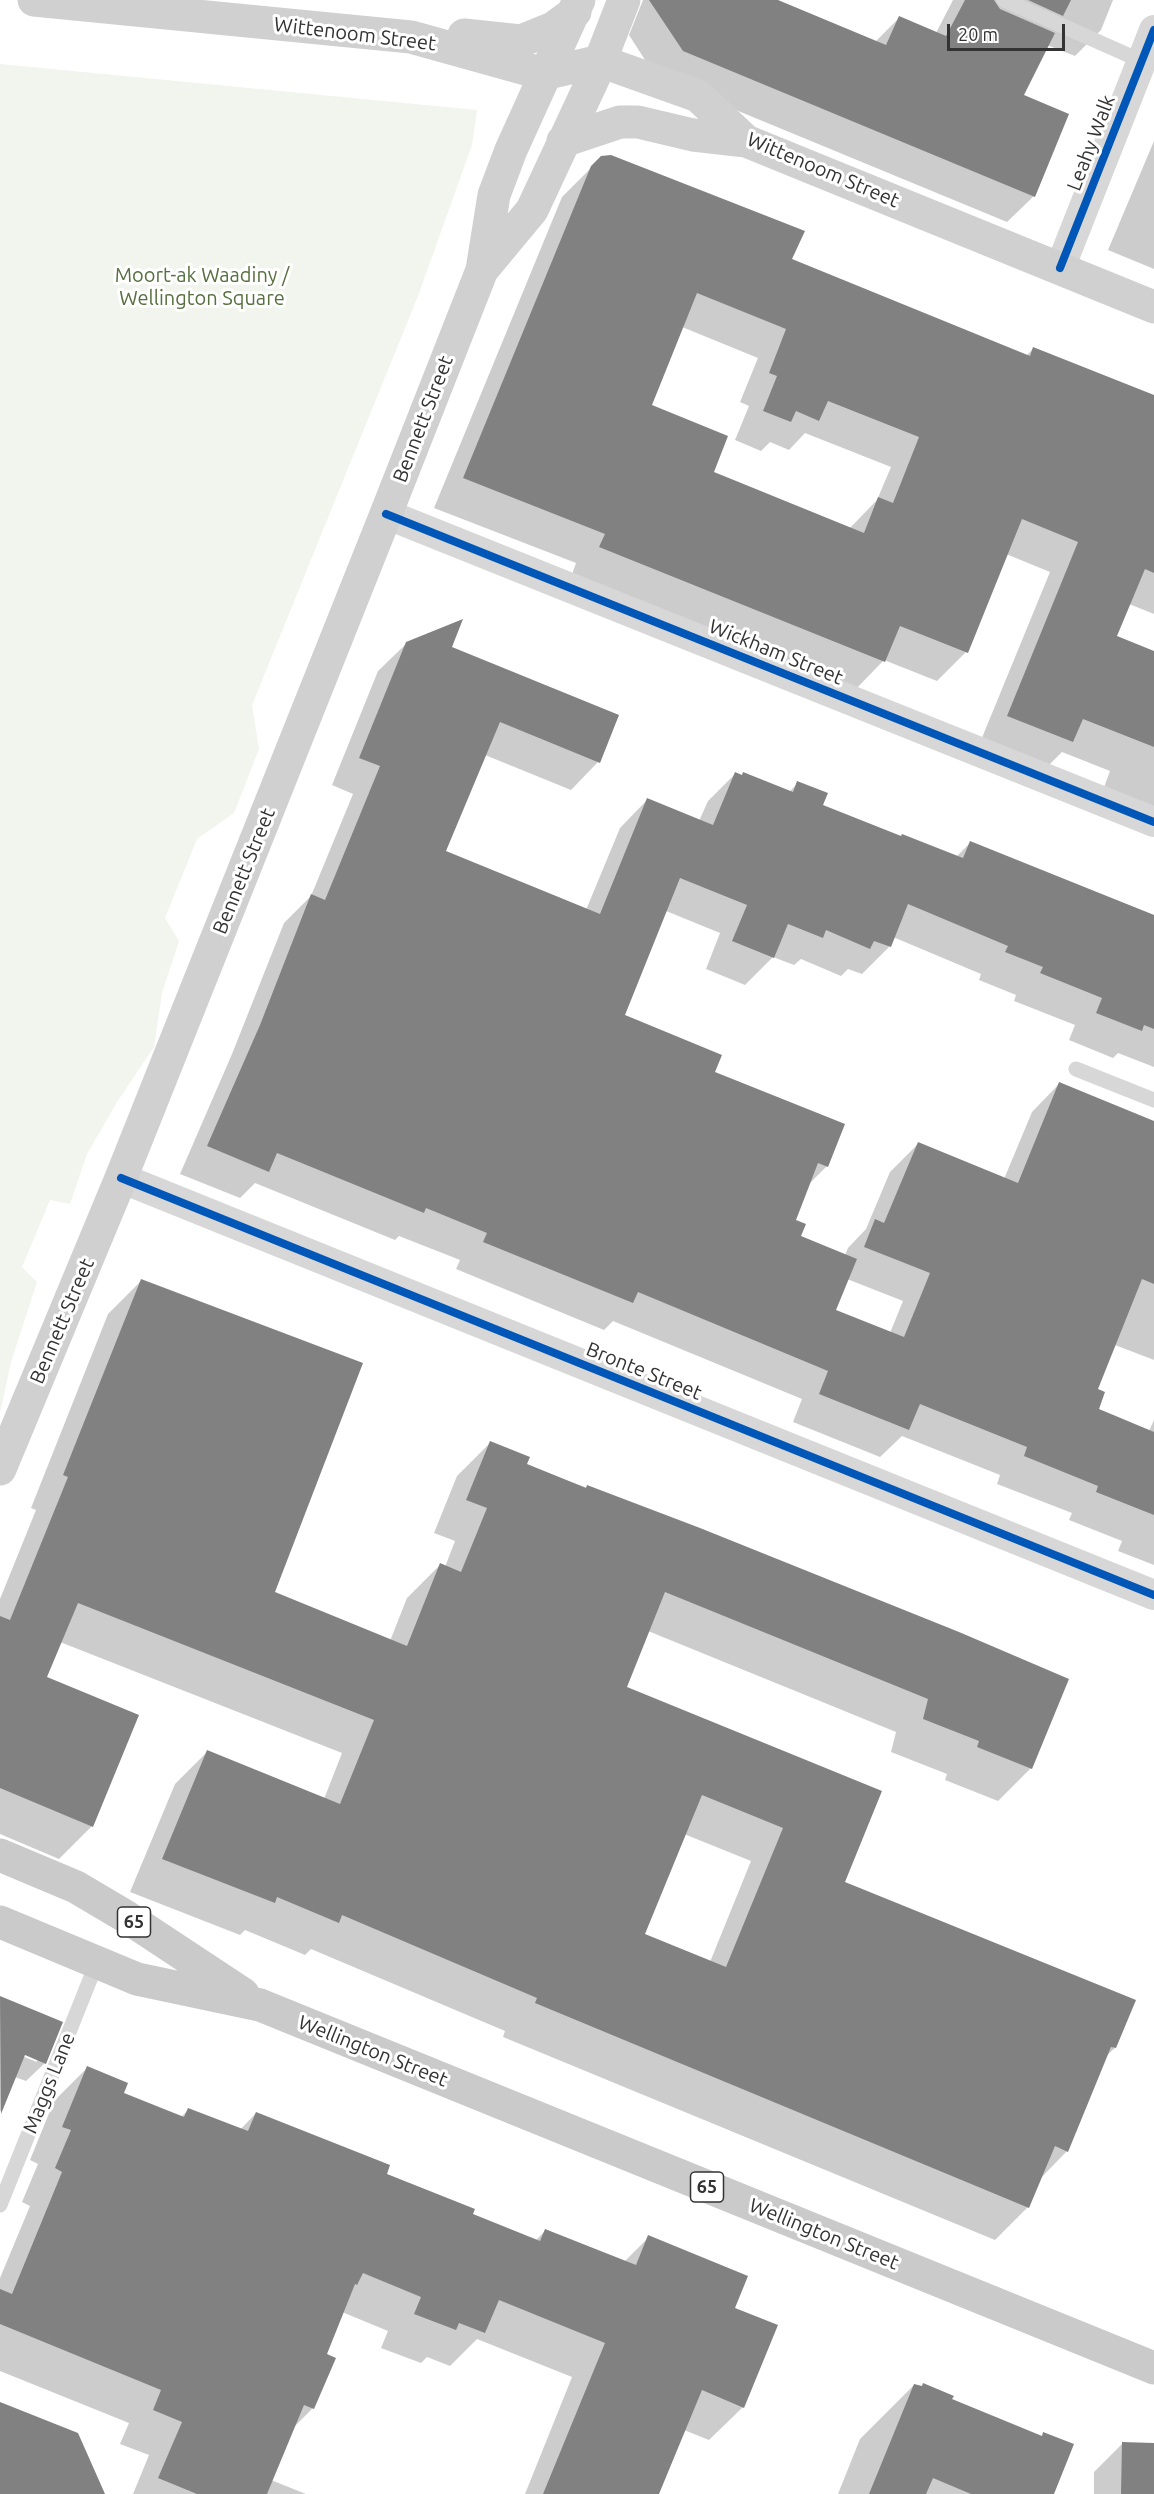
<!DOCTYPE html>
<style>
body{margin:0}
#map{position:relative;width:1154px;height:2494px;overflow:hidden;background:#fff;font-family:Ubuntu,sans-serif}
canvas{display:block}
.scale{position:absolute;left:947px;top:24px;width:118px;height:27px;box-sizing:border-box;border:3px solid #333;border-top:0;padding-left:8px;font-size:18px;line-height:21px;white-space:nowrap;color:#333;-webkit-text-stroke:4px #fff;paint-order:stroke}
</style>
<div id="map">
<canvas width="1154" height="2494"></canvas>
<div class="scale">20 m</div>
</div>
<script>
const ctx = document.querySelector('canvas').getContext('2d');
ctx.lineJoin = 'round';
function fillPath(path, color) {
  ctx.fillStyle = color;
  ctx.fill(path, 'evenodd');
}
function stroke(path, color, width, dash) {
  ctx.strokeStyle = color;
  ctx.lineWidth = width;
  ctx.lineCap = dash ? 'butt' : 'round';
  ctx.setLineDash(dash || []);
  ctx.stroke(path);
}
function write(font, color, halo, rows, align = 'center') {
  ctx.font = font + ' Ubuntu,sans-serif';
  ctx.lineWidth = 6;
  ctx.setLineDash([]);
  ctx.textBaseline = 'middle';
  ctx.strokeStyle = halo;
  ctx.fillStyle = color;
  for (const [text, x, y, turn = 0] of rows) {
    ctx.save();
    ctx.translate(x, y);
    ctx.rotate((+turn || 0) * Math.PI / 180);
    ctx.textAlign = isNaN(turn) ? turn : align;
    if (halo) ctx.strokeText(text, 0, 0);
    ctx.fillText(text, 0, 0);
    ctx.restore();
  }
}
fillPath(new Path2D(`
 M0,64L477,110L472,145L418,296L252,705L259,749L234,813L197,839L165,918L179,941L162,993L154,1047L117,1102L87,1154L70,1204L50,1200L22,1267L37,1282L11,1362L0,1413Z`), '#f1f5ed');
fillPath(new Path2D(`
 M643,0H774L875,42L899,18L936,33L953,0H1113L1101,30L1075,56L1047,45L1022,96L1034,196L1007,222L656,77L629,35Z
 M1154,141V269L1108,250Z
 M602,157L790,260L1026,356L1034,348L1154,397V614L1129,604L1115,636L1154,652V810L1103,790L1110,771L1062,752L1043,771L979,745L1050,572L1006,554L966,652L937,681L884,660L854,691L571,577L576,563L434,508L562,197ZM682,327L758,358L740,402L749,406L735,440L761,451L770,442L789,450L805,433L891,467L877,500L849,529L712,473L650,405Z
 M407,643L450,648L598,762L571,790L485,755L444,852L586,910L620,828L647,800L699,821L708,801L735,774L789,792L798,783L821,806L956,857L970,843L1154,915V1067L1118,1053L1113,1058L1069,1040L1075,1025L1014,1001L1016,995L979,980L981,974L893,937L889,947L862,974L848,969L841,976L801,959L794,965L773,957L745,985L706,969L720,933L666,911L623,1016L713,1072L827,1166L808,1185L794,1220L799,1236L845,1255L848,1248L866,1229L890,1172L918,1144L1004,1179L1032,1112L1059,1084L1154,1123V1360L1115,1345L1096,1390L1097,1410L1149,1431L1154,1420V1565L1118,1551L1122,1541L1069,1520L1072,1513L997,1484L1000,1475L902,1436L880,1457L793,1422L802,1399L613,1321L604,1330L456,1269L460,1260L399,1236L395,1240L255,1183L240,1198L180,1174L232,1054L284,923L311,896L353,794L332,785L378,671ZM847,1279L903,1301L890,1333L834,1311Z
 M141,1281L273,1593L390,1641L407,1598L440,1565L445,1567L455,1541L434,1533L457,1476L490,1443L526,1465L699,1530L1031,1768L998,1801L945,1780L947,1774L891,1752L896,1732L648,1631L625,1688L880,1792L843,1883L1115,2048L1105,2057L1067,2151L1040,2179L1028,2207L995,2240L503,2037L505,2031L311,1949L305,1955L245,1930L240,1935L130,1892L175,1784L208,1751L324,1799L342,1753L60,1642L45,1678L92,1826L59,1859L0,1834V1599L36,1510L31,1508L108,1314ZM684,1834L751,1861L710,1962L643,1935Z
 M0,1998L61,2023L45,2063L26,2081L15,2077L0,2112ZM19,2051L37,2059V2062L17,2054Z
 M87,2068L122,2094L180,2118L189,2109L240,2130L256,2113L471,2215L535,2241L545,2231L624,2262L649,2237L734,2309L743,2407L709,2440L684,2430L658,2494H525L572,2377L477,2339L450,2366L427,2357L421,2363L381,2348L388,2331L342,2312L325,2355L313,2408L292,2429L271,2480L306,2494H133L149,2455L120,2444L129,2423L0,2371V2278L30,2206L22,2202L38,2164L30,2160L54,2101Z
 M914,2385L1041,2437L1044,2434L1052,2494H838L860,2439Z
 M1123,2443L1154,2444V2494H1094V2472Z`), '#0003');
fillPath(new Path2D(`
 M649,0H778L886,45L899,16L946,36L965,0H994L1000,9L1055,33L1024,95L1069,114L1035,197L683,51Z
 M1028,0H1071L1063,16Z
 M611,155L805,231L792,259L1030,356L1033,347L1154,395V573L1145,569L1117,636L1154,651V747L1083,719L1073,742L1007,716L1078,542L1022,519L968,653L900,626L885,662L599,547L605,534L463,478L591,166L601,156ZM697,293L786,329L769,373L777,376L763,411L791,422L796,411L819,421L828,401L919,437L893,503L878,497L864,533L714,472L728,436L652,405Z
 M463,619L452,647L619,715L600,763L500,722L446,851L600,914L647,798L713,825L735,772L742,775L743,772L793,792L797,781L828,793L823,805L901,836L902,834L963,858L970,841L1154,915V1029L1144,1025L1142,1031L1096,1013L1102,998L1040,973L1043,967L1005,952L1008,946L908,904L891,947L874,941L870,949L826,930L823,938L788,924L774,958L732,941L747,905L680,878L625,1015L722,1055L715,1072L845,1124L828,1167L818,1163L796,1220L806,1224L801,1236L857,1259L836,1310L904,1337L930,1273L864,1247L875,1219L884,1223L918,1142L1018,1183L1059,1082L1154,1121V1284L1142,1279L1098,1389L1105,1392L1099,1409L1154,1432V1515L1096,1492L1098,1486L1024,1456L1027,1447L920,1404L909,1430L819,1394L828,1371L638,1292L633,1303L483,1242L487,1233L426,1208L424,1213L277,1153L269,1172L207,1146L260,1025L311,894L325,900L380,766L359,758L406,642Z
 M141,1279L363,1363L275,1592L407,1646L440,1563L461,1572L487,1508L466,1500L490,1441L530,1457L527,1464L586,1488L587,1485L700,1528L959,1632L1069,1679L1032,1769L977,1747L979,1741L923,1719L928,1699L665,1592L627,1687L882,1791L845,1882L1136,2000L1116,2048L1111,2047L1068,2152L1055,2146L1029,2208L535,2003L537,1998L342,1915L339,1923L277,1897L275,1903L162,1859L207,1750L340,1804L374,1720L78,1603L47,1677L139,1715L93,1827L0,1788V1616L10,1620L68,1477L63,1475ZM702,1795L783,1828L726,1967L645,1934Z
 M0,1996L63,2022L46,2064L25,2055L1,2114Z
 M87,2066L128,2083L124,2093L184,2117L188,2108L248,2131L256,2112L390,2165L387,2174L475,2209L473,2214L540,2241L545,2229L636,2265L648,2235L748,2276L735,2308L778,2325L744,2408L702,2390L659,2494H543L605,2343L499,2300L485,2333L459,2323L456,2330L414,2314L421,2297L363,2273L357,2285L355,2284L327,2354L336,2358L314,2409L304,2405L267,2494H197L158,2478L182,2422L153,2410L161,2390L0,2324V2289L12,2294L62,2172L55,2168L71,2130L62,2127Z
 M923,2383L954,2396L952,2399L1042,2436L1043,2432L1074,2444L1054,2494H971L933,2478L926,2494H869L914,2384L922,2386Z
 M0,2402L78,2433L105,2494H0Z
 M1122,2442L1154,2443V2494H1121Z`), '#818181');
stroke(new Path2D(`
 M1004,0L1146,63
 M1076,1069L1154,1100
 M0,2205L97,1962`), '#d7d7d7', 15);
stroke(new Path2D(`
 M1060,268L1154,30
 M386,514L1154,822
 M121,1178L1154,1595`), '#d7d7d7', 30);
stroke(new Path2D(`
 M34,0L411,37L544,74L600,61L698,96L746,141L1154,307
 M464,35L521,41L553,28L575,12
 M563,141L620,122H638L693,135L746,141
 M483,269L532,210L594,77L624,0
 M0,1469L121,1178L386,514L482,270L494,195L511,150L579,0`), '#d0d0d0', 33);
stroke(new Path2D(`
 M0,1855L76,1887L125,1916L243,1994
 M0,1922L137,1979L260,2005L1154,2368`), '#cacaca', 33);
stroke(new Path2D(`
 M1060,268L1154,30
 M386,514L1154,822
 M121,1178L1154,1595`), '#0057b8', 8);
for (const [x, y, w] of [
 [134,1922,33],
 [707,2187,33]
]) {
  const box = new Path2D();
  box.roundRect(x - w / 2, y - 15, w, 30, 4.5);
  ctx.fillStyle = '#fff';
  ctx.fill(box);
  stroke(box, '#333', 1.5);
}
write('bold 18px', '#333', null, [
 ["65",134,1922],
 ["65",707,2187]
]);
write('20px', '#333', '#fff', [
 ["Wittenoom Street",355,34,7],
 ["Leahy Walk",1091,143,-69],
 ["Wittenoom Street",823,170,23],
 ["Bennett Street",423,419,-69],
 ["Wickham Street",776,652,22],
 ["Bennett Street",244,871,-68],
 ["Bennett Street",62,1321,-67],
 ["Bronte Street",644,1371,22],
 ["Wellington Street",373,2051,22],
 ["Maggs Lane",49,2083,-68],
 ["Wellington Street",824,2234,22]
]);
write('20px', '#56703f', '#fff', [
 ["Moort-ak Waadiny /",202,275],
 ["Wellington Square",202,298]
]);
</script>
